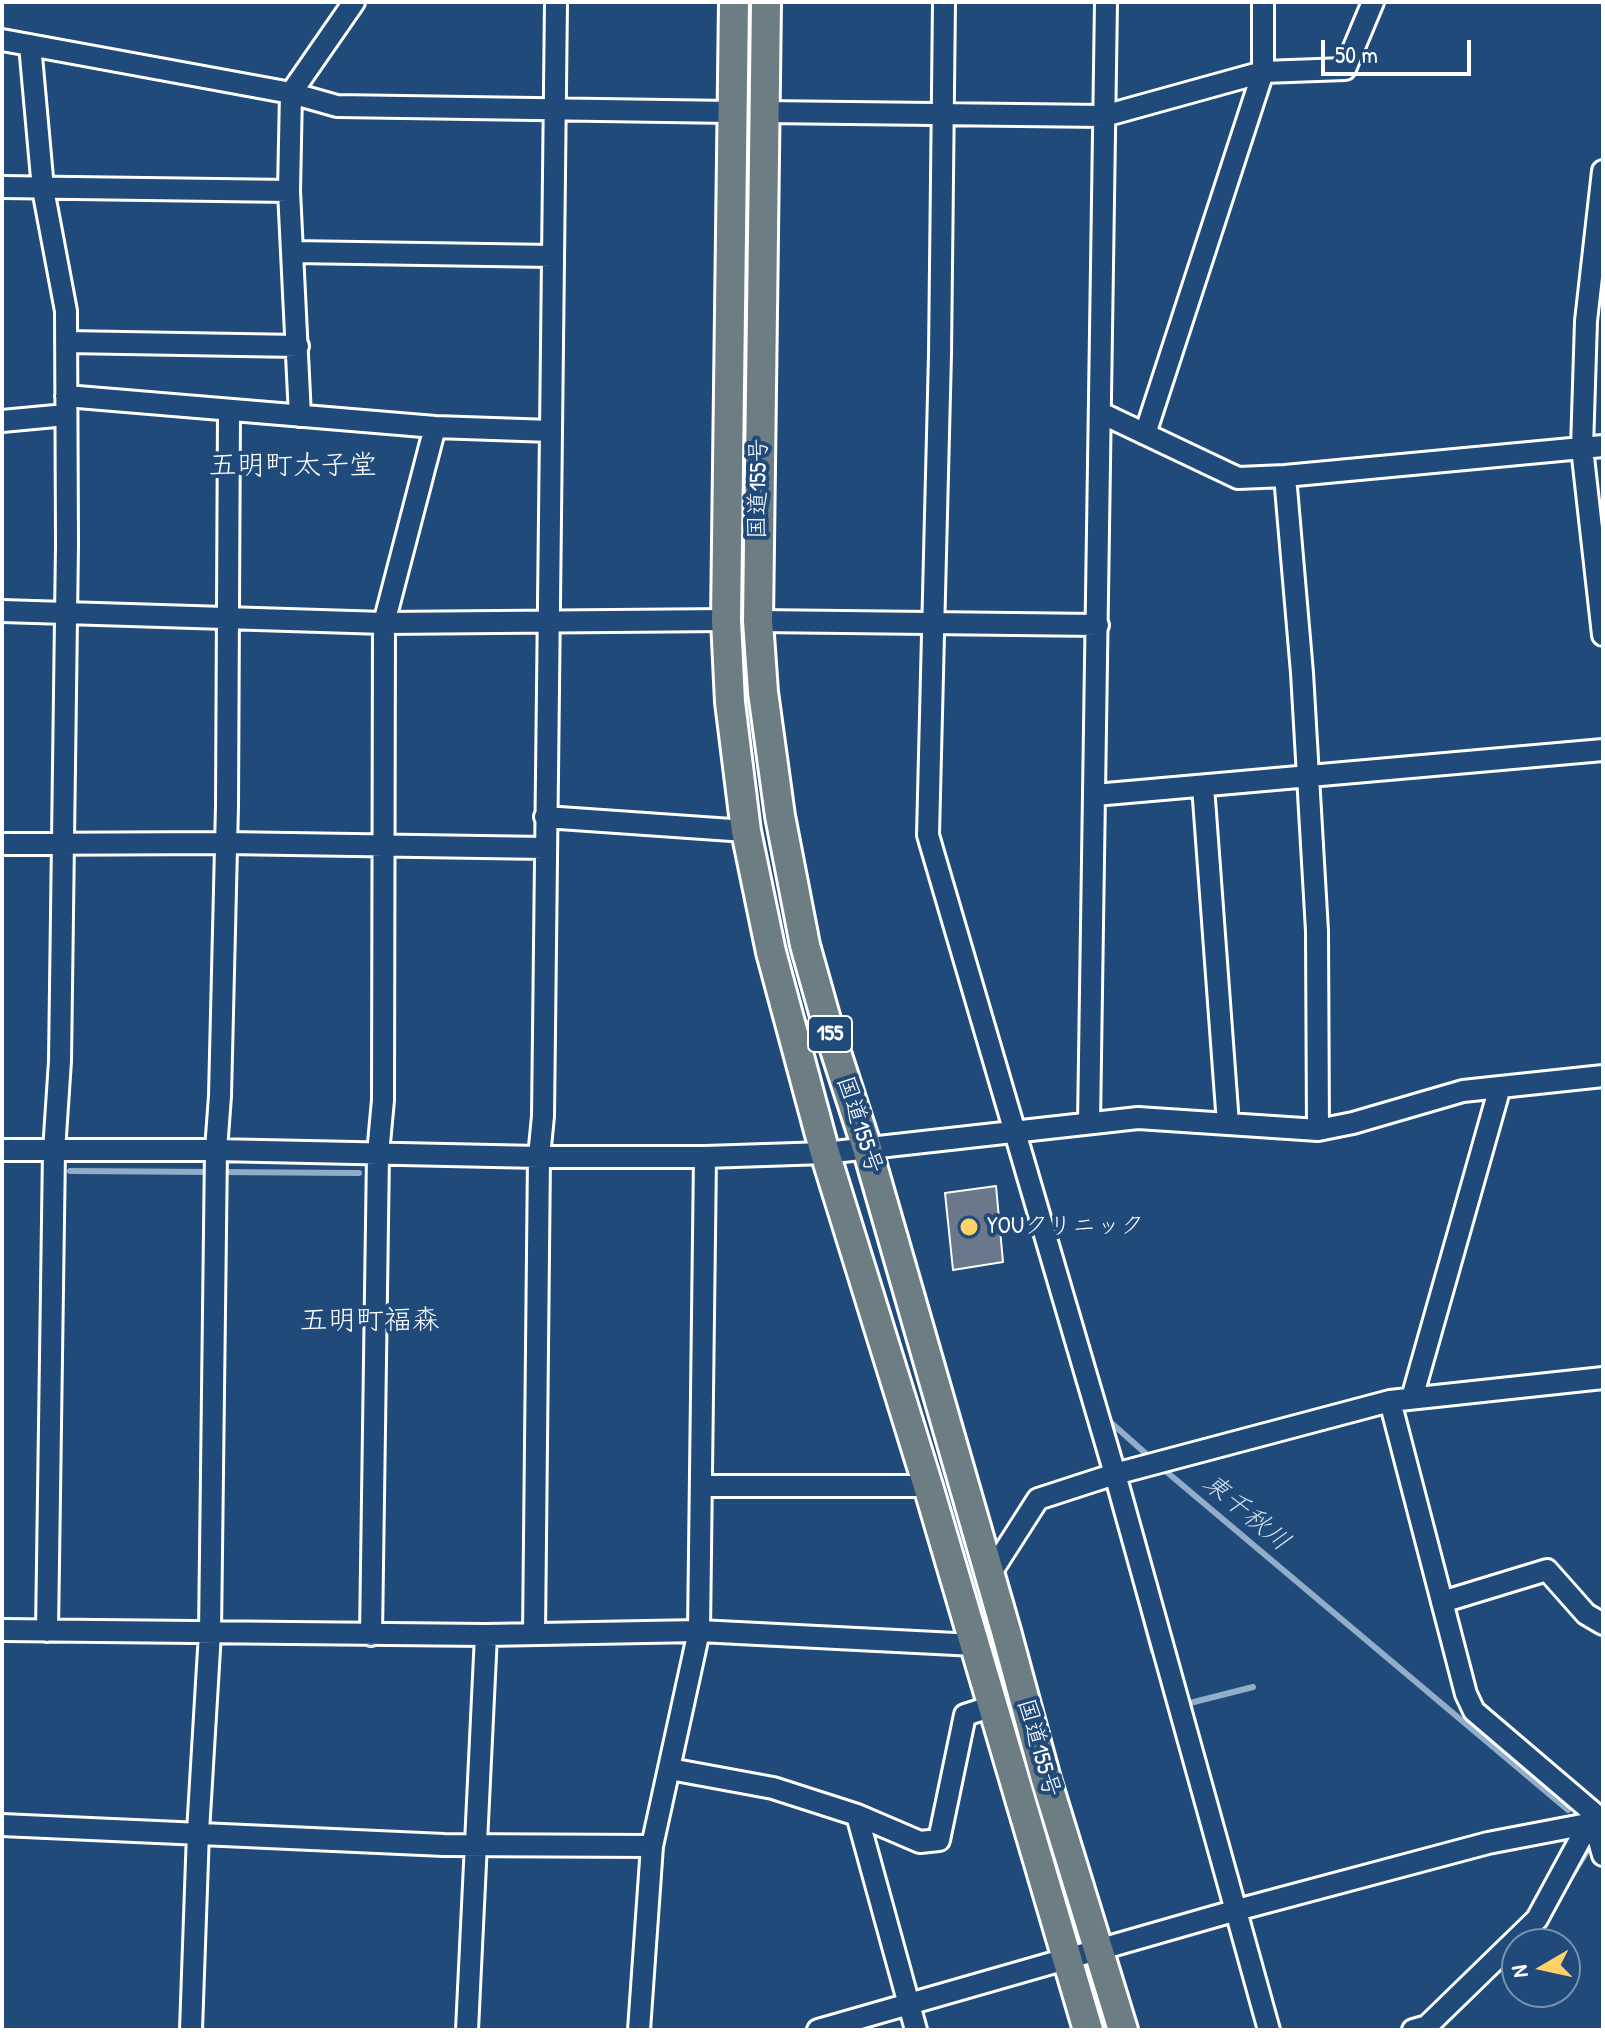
<!DOCTYPE html>
<meta charset="utf-8">
<style>
body{margin:0}
#map{position:relative;width:1605px;height:2032px;overflow:hidden;background:#1f4a7a;font-family:"Patrick Hand",sans-serif}
canvas{display:block}
.frame{position:absolute;inset:0;border:4px solid #fff;pointer-events:none}
.north{position:absolute;left:1501px;top:1928px;width:80px;height:80px;box-sizing:border-box;background:#1f4a7a;border:2px solid #7992af;border-radius:50%;rotate:261deg;font-size:22px;font-weight:700;line-height:32px;text-align:center;color:#fff}
.north::after{content:'';display:block;margin:auto;width:28px;height:36px;background:#ffd166;clip-path:polygon(50% 0,100% 100%,50% 72%,0 100%)}
.scale{position:absolute;left:1321px;top:40px;width:150px;height:36px;box-sizing:border-box;border:4px solid #fff;border-top:0;padding-left:10px;font-size:24px;line-height:28px;white-space:nowrap;color:#fff;-webkit-text-stroke:6px #1f4a7a;paint-order:stroke}
</style>
<div id="map">
<canvas width="1605" height="2032"></canvas>
<div class="frame"></div>
<div class="north">N</div>
<div class="scale">50 m</div>
</div>
<script>
const ctx = document.querySelector('canvas').getContext('2d');
ctx.lineJoin = 'round';
function stroke(path, color, width, dash) {
  ctx.strokeStyle = color;
  ctx.lineWidth = width;
  ctx.lineCap = dash ? 'butt' : 'round';
  ctx.setLineDash(dash || []);
  ctx.stroke(path);
}
function fillPath(path, color) {
  ctx.fillStyle = color;
  ctx.fill(path, 'evenodd');
}
function write(font, color, halo, rows, align = 'center') {
  ctx.font = font + ' "Patrick Hand","Klee One",sans-serif';
  ctx.lineWidth = 8;
  ctx.setLineDash([]);
  ctx.textBaseline = 'middle';
  ctx.strokeStyle = halo;
  ctx.fillStyle = color;
  for (const [text, x, y, turn = 0] of rows) {
    ctx.save();
    ctx.translate(x, y);
    ctx.rotate((+turn || 0) * Math.PI / 180);
    ctx.textAlign = isNaN(turn) ? turn : align;
    if (halo) ctx.strokeText(text, 0, 0);
    ctx.fillText(text, 0, 0);
    ctx.restore();
  }
}
stroke(new Path2D(`
 M70,1171L359,1173
 M1108,1420L1153,1460
 M1162,1468L1568,1810
 M1138,1593L1153,1651
 M1185,1701L1186,1704L1253,1687
 M1568,1882L1586,1853
 M1526,1944L1539,1929`), '#92adc9', 6);
const building = new Path2D(`
 M996,1186L1003,1262L953,1270L945,1193Z`);
fillPath(building, '#6b778a');
stroke(building, '#fff', 2);
const minor = new Path2D(`
 M944,2L940,354L928,835L1115,1474L1269,2030
 M2,40L291,93L337,106L731,112
 M30,45L43,189L66,311L67,545L60,1061L54,1151L47,1631
 M764,112L1104,116L1263,72L1345,69L1373,2
 M1603,171L1586,321L1582,448L1603,635
 M2,187L289,191
 M293,252L553,256
 M66,342L298,346
 M66,396L435,427L551,431
 M1101,413L1238,478L1285,476L1603,446
 M300,416L289,191L291,93L354,2
 M2,421L66,415
 M1145,434L1263,72V2
 M1285,476L1302,673L1317,931L1318,1130
 M2,611L384,623L726,620
 M758,621L1098,625
 M1203,786L1228,1124
 M1095,795L1603,750
 M545,817L746,831
 M2,844L226,843L545,848
 M1089,1123L1106,2
 M2,1150H216L539,1157H705L825,1153L1138,1118L1318,1130L1353,1123L1463,1091L1603,1076
 M1412,1398L1500,1087
 M1390,1401L1466,1694L1474,1711L1603,1821
 M702,1486H928
 M990,1574L1038,1499L1115,1474L1390,1401L1603,1378
 M1442,1602L1547,1570L1586,1614L1603,1624
 M2,1630L486,1635L699,1631L975,1645
 M534,1634L539,1157L543,1116L556,2
 M371,1635L378,1154L383,1100L384,623L435,427
 M670,1769L773,1788L857,1815L920,1842L939,1840L965,1715L993,1706
 M857,1815L916,2030
 M1594,1823L1603,1855
 M2,1825L444,1845L652,1846
 M191,2030L198,1832L210,1633L216,1150L220,1096L227,806L229,410
 M467,2030L486,1635
 M639,2030L652,1846L699,1631L705,1157
 M818,2030L1237,1910L1488,1843L1603,1821
 M1413,2030L1427,2026L1537,1919L1588,1825`);
const highway = new Path2D(`
 M734,2L726,620L730,702L746,831L771,952L825,1153L928,1486L1088,2030
 M766,2L758,621L763,692L780,816L805,945L830,1034L867,1148L1006,1631L1046,1779L1123,2030`);
stroke(minor, '#fff', 26);
stroke(highway, '#fff', 34);
stroke(minor, '#1f4a7a', 20);
stroke(highway, '#6d7d84', 28);
for (const [x, y, r, color] of [
 [969,1227,10,"#ffd166"]
]) {
  const dot = new Path2D();
  dot.arc(x, y, r, 0, 2 * Math.PI);
  ctx.fillStyle = color;
  ctx.fill(dot);
  stroke(dot, '#1f4a7a', 3);
}
for (const [x, y, w] of [
 [830,1034,44]
]) {
  const box = new Path2D();
  box.roundRect(x - w / 2, y - 18, w, 36, 6);
  ctx.fillStyle = '#1f4a7a';
  ctx.fill(box);
  stroke(box, '#fff', 2);
}
write('bold 22px', '#fff', null, [
 ["155",830,1034]
]);
write('24px', '#fff', '#1f4a7a', [
 ["国道155号",759,489,-89],
 ["国道155号",859,1125,72],
 ["国道155号",1038,1748,74]
]);
write('24px', '#fff', '#1f4a7a', [
 ["YOUクリニック",987,1227]
], 'left');
write('italic 26px', '#d2dde8', '#1f4a7a', [
 ["東千秋川",1246,1513,40]
]);
write('28px', '#fff', '#1f4a7a', [
 ["五明町太子堂",293,467],
 ["五明町福森",370,1322]
]);
</script>
